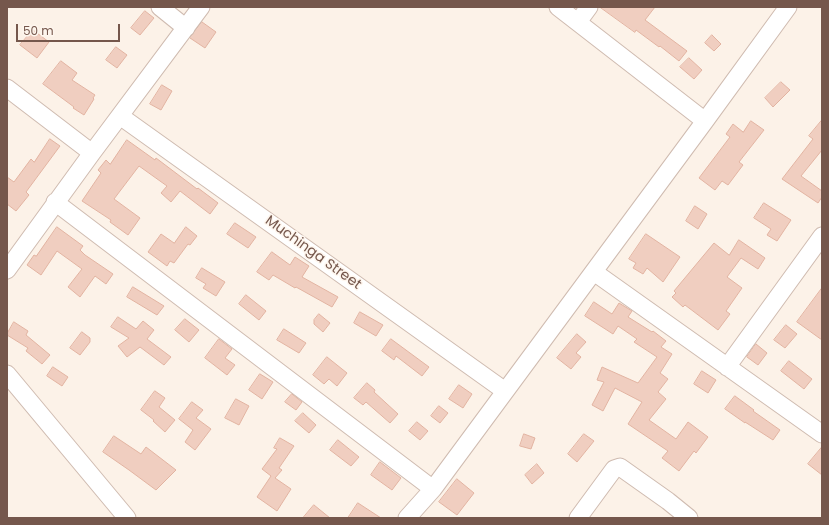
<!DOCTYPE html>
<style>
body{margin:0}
#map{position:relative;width:829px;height:525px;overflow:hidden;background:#fcf2e8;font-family:Poppins,sans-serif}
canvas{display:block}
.frame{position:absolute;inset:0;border:8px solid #75574c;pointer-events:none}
.scale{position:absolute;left:16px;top:24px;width:104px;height:18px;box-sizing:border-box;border:2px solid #75574c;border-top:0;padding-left:5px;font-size:12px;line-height:14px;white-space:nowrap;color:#75574c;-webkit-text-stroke:3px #fef6ee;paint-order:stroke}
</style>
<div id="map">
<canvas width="829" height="525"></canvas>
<div class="frame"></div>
<div class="scale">50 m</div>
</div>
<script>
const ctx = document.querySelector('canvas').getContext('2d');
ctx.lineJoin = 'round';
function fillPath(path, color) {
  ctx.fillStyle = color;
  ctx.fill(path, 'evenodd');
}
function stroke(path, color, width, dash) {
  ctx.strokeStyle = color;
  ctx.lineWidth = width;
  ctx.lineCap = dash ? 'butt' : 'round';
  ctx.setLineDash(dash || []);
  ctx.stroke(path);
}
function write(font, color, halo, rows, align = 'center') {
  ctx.font = font + ' Poppins,sans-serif';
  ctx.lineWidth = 3;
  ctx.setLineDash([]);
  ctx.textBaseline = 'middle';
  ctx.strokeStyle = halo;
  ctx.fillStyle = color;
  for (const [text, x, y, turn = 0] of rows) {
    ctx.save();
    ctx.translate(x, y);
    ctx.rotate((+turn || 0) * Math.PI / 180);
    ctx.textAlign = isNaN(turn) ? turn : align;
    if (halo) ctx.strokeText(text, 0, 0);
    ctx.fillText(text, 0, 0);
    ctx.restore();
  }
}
const building = new Path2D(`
 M600,7H655L645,20L687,51L679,61L660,46L659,47L636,30L635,32Z
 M145,11L154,18L140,35L131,28Z
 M202,22L216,32L205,48L190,38Z
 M33,30L49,42L37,58L20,45Z
 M712,35L721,44L714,51L705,43Z
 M116,47L127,55L117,68L106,60Z
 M689,58L702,70L694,79L680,67Z
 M61,61L77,73L72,80L95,95L93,98L94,99L84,115L73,108L74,107L43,84Z
 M781,82L790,90L773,107L765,98Z
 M162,85L172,91L161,110L150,104Z
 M822,120V150L801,176L822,191V197L818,203L782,179L813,139L809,136Z
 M751,121L764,130L739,162L743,165L728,185L722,181L715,190L699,178L730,137L726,134L733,124L743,132Z
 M50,139L60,146L26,192L29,195L16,211L7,204V177L14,182L31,159L34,162Z
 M127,140L155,160L156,158L197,189L198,188L218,203L210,214L180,191L171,202L161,193L167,186L139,166L114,199L140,218L128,235L110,222L111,220L82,201L101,173L98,170L106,160L110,164Z
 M764,203L791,220L777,241L767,235L771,229L754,218Z
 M695,206L707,214L698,229L686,221Z
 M235,223L256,237L248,248L227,234Z
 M57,227L83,246L80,250L85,255L113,274L106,284L95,276L80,297L68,287L82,269L57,251L41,275L27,265L34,255L36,256Z
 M186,227L197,236L190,245L188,244L174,263L170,261L167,266L148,252L161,234L174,243Z
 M646,234L680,257L663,282L647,268L643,274L633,268L636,263L629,259Z
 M739,240L765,258L758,269L741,258L727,277L742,288L726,311L730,314L718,330L685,305L683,307L672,297L676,293L674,291L714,243L729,255Z
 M272,252L290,265L295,257L309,266L302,277L338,297L332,307L296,287L295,288L273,275L269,280L257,272Z
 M202,268L225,282L216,296L203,288L206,284L196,278Z
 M133,287L164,306L157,315L127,297Z
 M822,288V340L797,322Z
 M246,295L266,311L259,320L239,304Z
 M594,302L612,314L619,303L632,311L628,317L652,332L653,331L666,341L661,347L672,354L660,373L668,379L658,392L666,399L649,420L676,439L688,422L708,437L696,453L694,451L679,471L662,458L668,451L628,424L642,402L615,388L603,411L592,405L604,382L597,380L602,367L638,383L657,357L634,342L637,339L618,326L613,334L585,316Z
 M360,312L383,325L376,336L354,323Z
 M319,314L330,323L323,332L314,324V320Z
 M118,317L136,329L143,321L154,330L147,339L171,357L164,365L140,347L127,357L118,346L129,338L111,327Z
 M185,319L199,330L189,342L175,330Z
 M14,322L28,331L26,335L50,355L42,364L26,351L28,348L7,335V334Z
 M786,325L797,334L785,348L774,340Z
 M284,329L306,343L299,353L277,340Z
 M82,332L90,338V342L80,355L70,348Z
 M577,334L586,342L576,353L581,357L571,369L557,358Z
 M219,339L232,349L225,358L235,365L227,375L205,358Z
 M391,339L429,367L422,376L396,356L394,360L382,351Z
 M756,344L767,353L758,365L747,357Z
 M327,357L347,373L337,386L329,379L324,384L313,375Z
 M789,361L812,379L804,389L781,371Z
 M53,367L68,377L62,386L47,376Z
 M702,371L716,380L708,393L694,384Z
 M260,374L273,382L262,399L249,390Z
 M367,383L375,390L374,392L398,414L390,423L366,402L363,405L354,398Z
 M459,385L472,394L463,408L449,399Z
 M155,391L165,398L159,407L175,420L165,432L153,421L154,420L141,410Z
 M292,394L302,402L296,410L285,402Z
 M735,396L754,410L753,411L780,430L773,440L745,422V423L725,409Z
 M236,399L249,406L239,425L225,418Z
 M192,402L203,410L196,418L211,429L195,450L185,442L193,430L179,419Z
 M439,406L448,413L440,423L431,416Z
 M303,413L316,425L309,433L295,421Z
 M417,422L428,431L420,440L409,431Z
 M524,434L535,438L531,449L520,446Z
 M584,434L594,441L577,462L568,454Z
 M114,436L141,454L146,447L176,470L156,490L129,470L103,452Z
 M280,438L294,446L279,468L282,470L275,478L291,489L277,511L257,497L271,476L262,469L277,449L274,448Z
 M338,440L359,457L351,466L330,450Z
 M822,447V475L808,464Z
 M380,462L401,478L392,490L371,475Z
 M537,464L544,473L532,484L525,475Z
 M457,479L474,493L457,515L439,502Z
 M358,503L381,518H348Z
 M314,505L330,518H303Z`);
fillPath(building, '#f0cec0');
stroke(building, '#e2b3a1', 1);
const street = new Path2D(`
 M160,7L186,28
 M558,7L705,121
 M578,22L589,7
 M7,88L92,153
 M120,116L505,391
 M55,202L433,489
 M7,270L92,153L201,7
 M594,272L822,434
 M727,367L822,236
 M7,374L127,518
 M407,518L433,489L705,121L788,7
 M578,518L614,469L620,467L668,501L689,518`);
stroke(street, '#cfbbb0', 19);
stroke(street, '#fff', 17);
write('14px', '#75574c', '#fef6ee', [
 ["Muchinga Street",313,253,36]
]);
</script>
